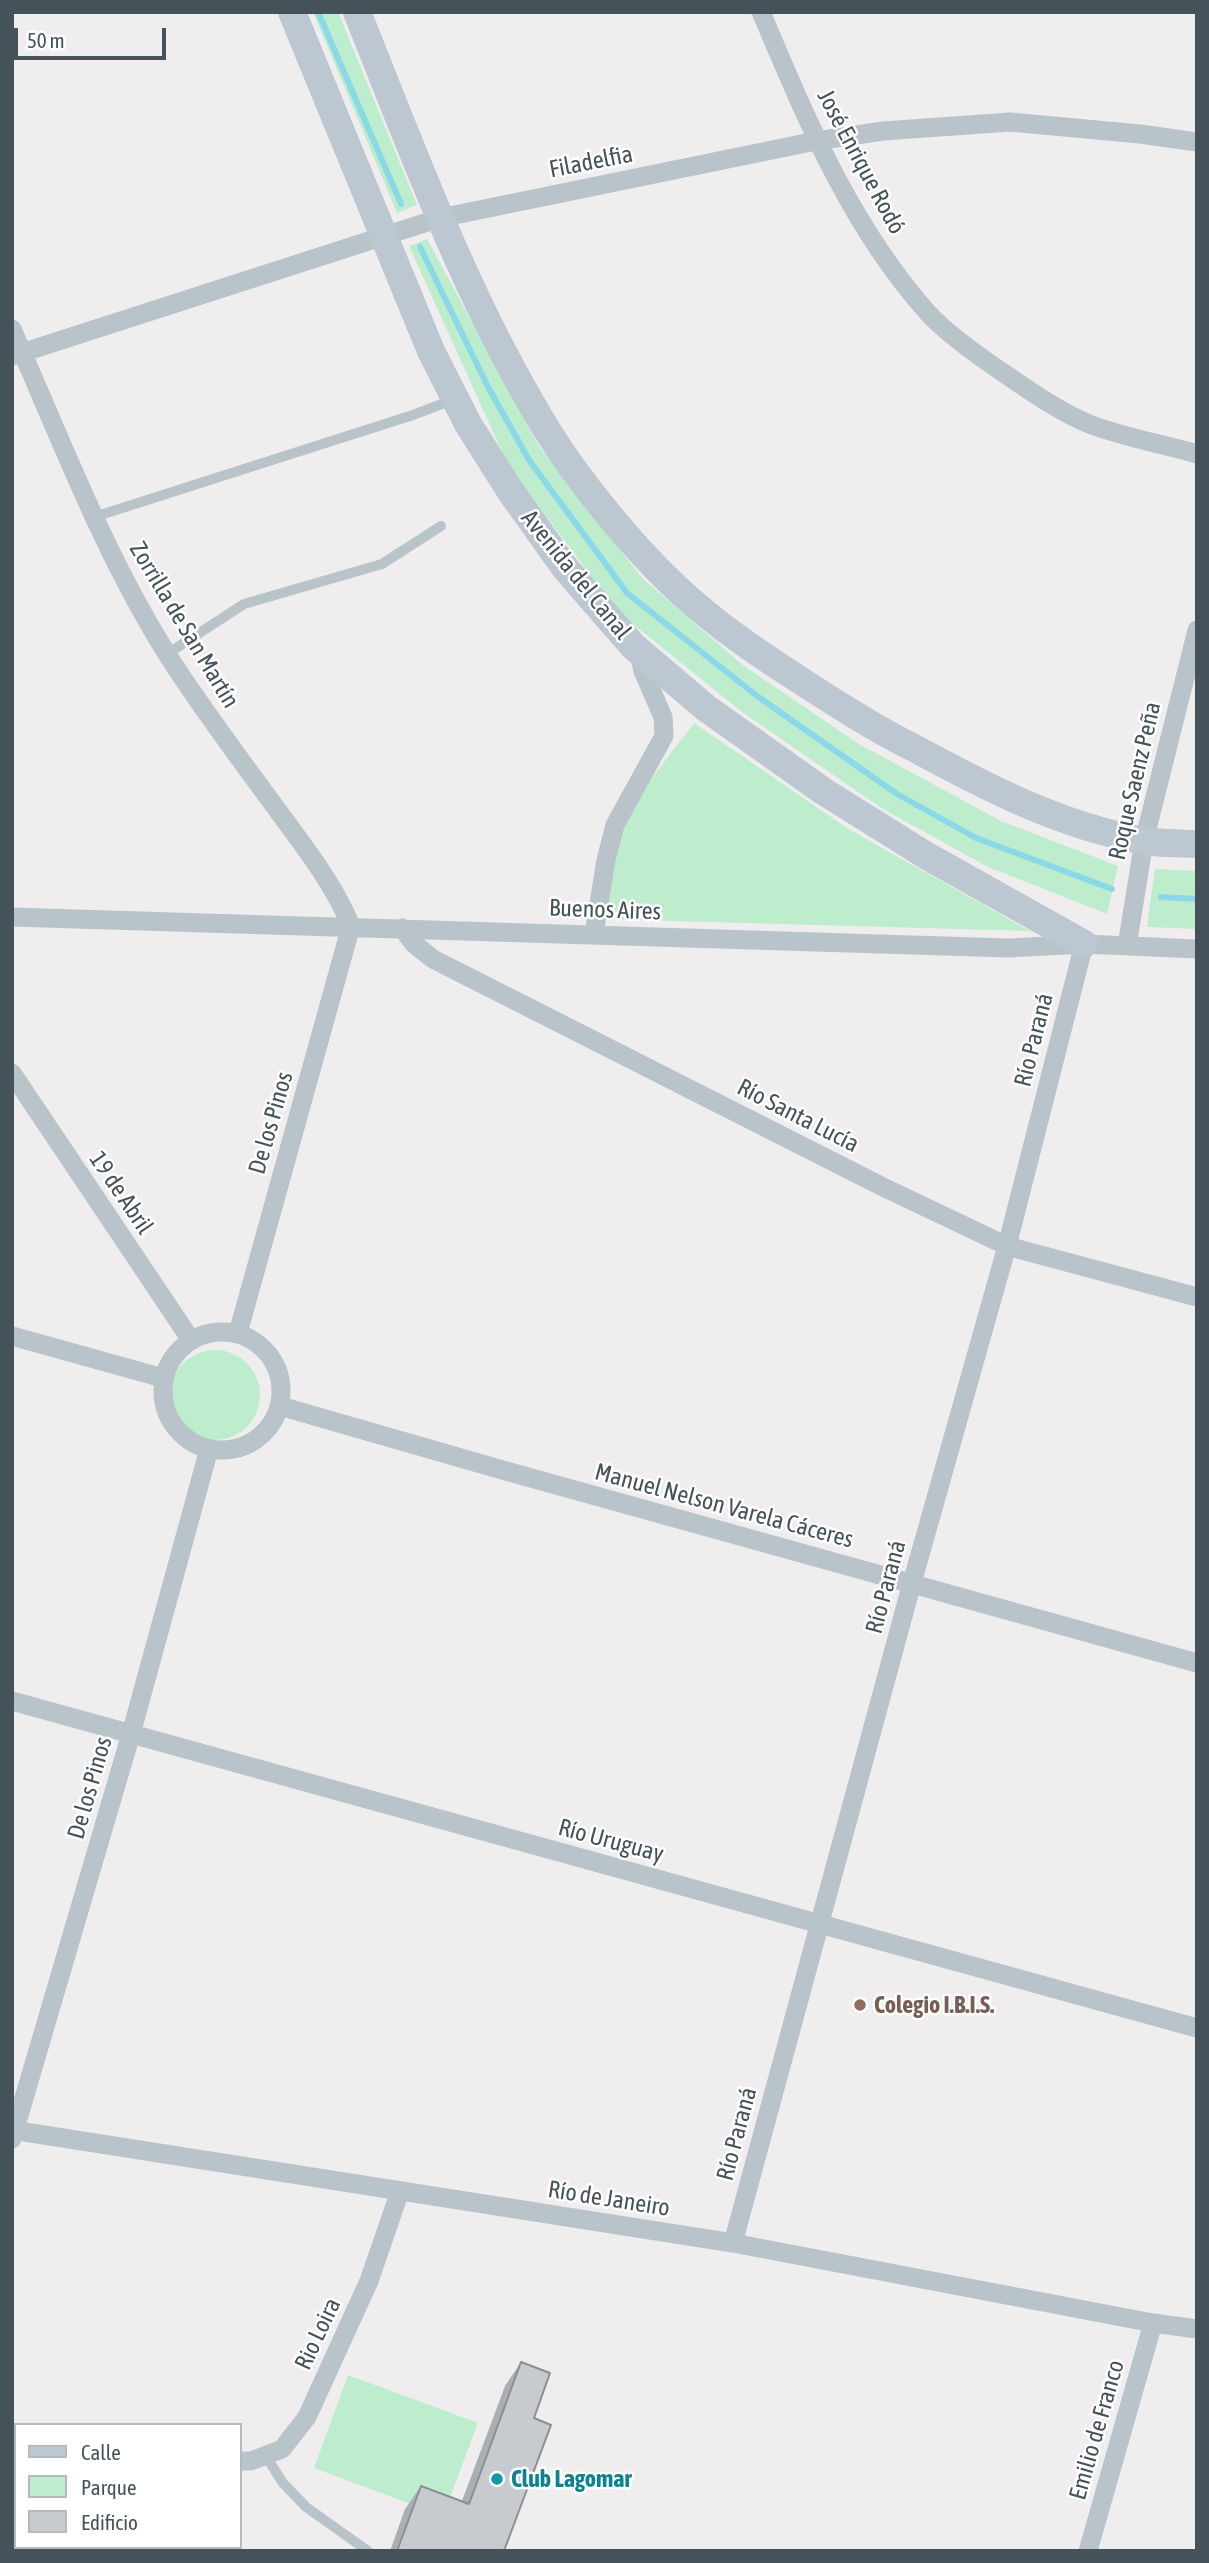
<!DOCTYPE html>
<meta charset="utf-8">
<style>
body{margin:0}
#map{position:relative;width:1209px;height:2563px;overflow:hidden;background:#f0edee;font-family:"Asap Condensed",sans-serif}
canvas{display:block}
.frame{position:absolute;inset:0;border:14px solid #46525a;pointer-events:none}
.legend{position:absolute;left:14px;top:2423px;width:228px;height:126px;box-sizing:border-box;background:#fff;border:2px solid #b5babd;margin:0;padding:9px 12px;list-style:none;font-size:21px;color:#46525a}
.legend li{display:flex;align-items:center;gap:14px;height:35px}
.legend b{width:35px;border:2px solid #b5babd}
.scale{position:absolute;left:14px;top:28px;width:152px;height:32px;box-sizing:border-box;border:4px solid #46525a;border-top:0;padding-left:9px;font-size:21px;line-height:24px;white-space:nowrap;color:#46525a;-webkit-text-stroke:5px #fff;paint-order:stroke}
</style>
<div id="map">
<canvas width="1209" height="2563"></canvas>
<div class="frame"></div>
<ul class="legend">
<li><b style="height:9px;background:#bcc7d1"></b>Calle</li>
<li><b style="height:19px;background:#bdedcd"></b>Parque</li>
<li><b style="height:19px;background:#c7cbd0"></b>Edificio</li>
</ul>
<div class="scale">50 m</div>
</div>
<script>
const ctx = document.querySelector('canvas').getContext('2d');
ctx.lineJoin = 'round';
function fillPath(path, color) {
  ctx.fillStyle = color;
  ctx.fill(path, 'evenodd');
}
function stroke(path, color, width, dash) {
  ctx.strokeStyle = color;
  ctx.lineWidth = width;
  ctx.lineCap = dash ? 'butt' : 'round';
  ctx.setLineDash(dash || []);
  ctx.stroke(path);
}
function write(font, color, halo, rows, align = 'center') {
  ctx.font = font + ' "Asap Condensed",sans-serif';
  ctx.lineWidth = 5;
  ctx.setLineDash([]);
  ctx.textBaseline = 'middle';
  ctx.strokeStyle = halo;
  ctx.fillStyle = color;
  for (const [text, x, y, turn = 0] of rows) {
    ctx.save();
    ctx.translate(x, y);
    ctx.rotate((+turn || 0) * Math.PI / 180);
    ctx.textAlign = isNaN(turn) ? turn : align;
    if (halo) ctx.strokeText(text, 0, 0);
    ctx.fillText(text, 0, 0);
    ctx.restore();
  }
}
fillPath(new Path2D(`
 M313,12H338L417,205L397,213Z
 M427,239L539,446L642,578L744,666L859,744L1001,821L1118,866L1107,914L988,867L883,809L742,712L618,612L508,465L409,246Z
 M694,723L850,830L1030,931L603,919L622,817Z
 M1155,869L1197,871V929L1147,927Z
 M170 1395a45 45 0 1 1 90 0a45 45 0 1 1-90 0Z
 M348,2375L478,2423L443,2516L314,2468Z`), '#bdedcd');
stroke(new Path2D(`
 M318,12L401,204
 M420,247L488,387L529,460L627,593L757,696L897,794L976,838L1112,889
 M1161,897L1197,899`), '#8bd9e8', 6);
stroke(new Path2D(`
 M94,517L413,415L452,400
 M167,654L244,604L382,564L441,526
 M265,2455L283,2483L306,2507L368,2551`), '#b9c3ca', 10);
stroke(new Path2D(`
 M761,12C806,118 850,226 928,313C947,334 987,362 1011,378C1036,395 1062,413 1089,424C1123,437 1162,444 1197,454
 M12,329C61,439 103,552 167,654C203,711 244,764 284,819C309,853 335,887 351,926L238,1333
 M12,356L440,218L816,141L883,131L1010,122L1140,134L1197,142
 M12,917L1009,948L1084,944L1197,949
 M402,928L413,943L433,959L883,1187L1007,1246L1197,1297
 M594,934L606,860L615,825L664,736L663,717L643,671L639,652
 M1127,946L1144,841L1197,630
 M12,1073L191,1340
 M163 1391a59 59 0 1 1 118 0a59 59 0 1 1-118 0Z
 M12,1336L163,1378
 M280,1406L506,1471L1197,1663
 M12,1701L1197,2028
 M12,2130L733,2243L1153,2323L1197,2329
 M12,2139L131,1734L209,1449
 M733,2243L912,1583L1007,1246L1084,944
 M12,2437L16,2439
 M240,2461H251L282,2449L307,2417L369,2281L400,2191
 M129,2551L130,2547
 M1088,2551L1153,2323`), '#b9c3ca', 19);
stroke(new Path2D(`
 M292,12L431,351L468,424L511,492L566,569L633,646L706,708L823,791L927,856L1084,944
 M357,12C414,154 467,300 547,430C576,477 622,534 661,573C701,614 747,646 795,677C834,702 872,727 914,748C986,787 1059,825 1140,840C1158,844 1178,843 1197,844`), '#bcc7d1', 28);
fillPath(new Path2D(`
 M521,2362L534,2418L504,2551H390L405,2509L421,2486L462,2501L505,2386Z`), '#abafb3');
const building = new Path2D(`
 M521,2362L550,2373L534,2418L551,2425L504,2551H397L421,2486L469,2504Z`);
fillPath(building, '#c7cbd0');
stroke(building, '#8b8e92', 2);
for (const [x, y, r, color] of [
 [860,2005,7,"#8d6e63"],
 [497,2479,7,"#0f9aa8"]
]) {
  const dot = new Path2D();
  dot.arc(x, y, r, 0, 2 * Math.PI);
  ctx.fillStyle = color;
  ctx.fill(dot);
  stroke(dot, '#fff', 2.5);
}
write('24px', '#46525a', '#fff', [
 ["Filadelfia",591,162,-11],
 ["José Enrique Rodó",861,162,62],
 ["Avenida del Canal",576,575,51],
 ["Zorrilla de San Martín",184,625,59],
 ["Roque Saenz Peña",1135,781,-77],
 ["Buenos Aires",605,910,2],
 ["Río Paraná",1034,1040,-76],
 ["Río Santa Lucía",798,1116,27],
 ["De los Pinos",271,1123,-74],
 ["19 de Abril",121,1193,56],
 ["Manuel Nelson Varela Cáceres",724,1506,15],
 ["Río Paraná",886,1587,-75],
 ["De los Pinos",90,1788,-74],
 ["Río Uruguay",611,1841,15],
 ["Río Paraná",737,2134,-75],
 ["Río de Janeiro",609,2199,9],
 ["Rio Loira",318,2334,-65],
 ["Emilio de Franco",1097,2430,-74]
]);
write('bold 24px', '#785e54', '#fff', [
 ["Colegio I.B.I.S.",874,2005]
], 'left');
write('bold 24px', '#0d838f', '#fff', [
 ["Club Lagomar",511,2479]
], 'left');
</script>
